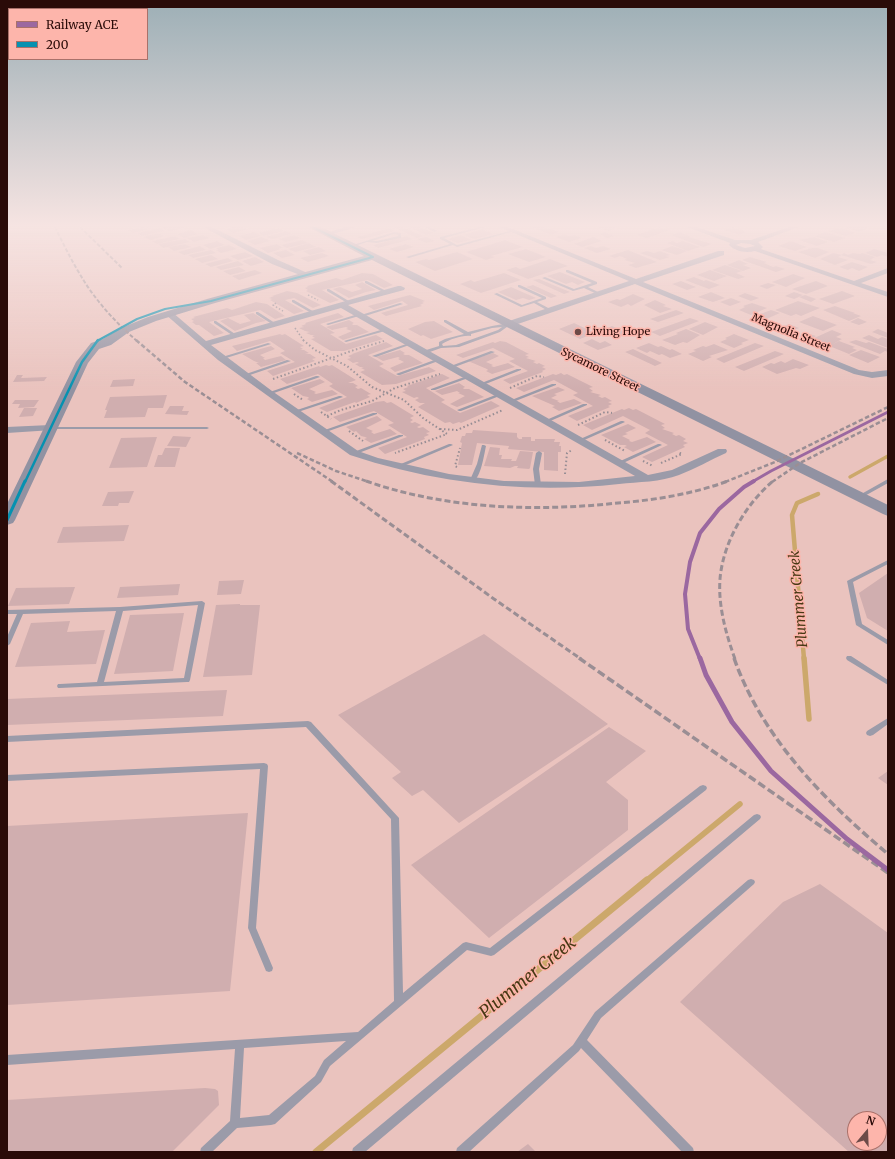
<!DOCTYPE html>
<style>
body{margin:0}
#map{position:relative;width:895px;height:1159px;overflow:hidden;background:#eac3be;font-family:Merriweather,serif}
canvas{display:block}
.frame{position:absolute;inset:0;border:8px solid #2a0b08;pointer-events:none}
.legend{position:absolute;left:8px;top:8px;width:140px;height:52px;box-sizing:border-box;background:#fdb5ab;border:1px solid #a9716a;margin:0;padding:5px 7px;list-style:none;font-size:12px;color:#2a0b08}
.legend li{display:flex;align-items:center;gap:8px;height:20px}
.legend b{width:20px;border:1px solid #a9716a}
.north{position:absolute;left:847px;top:1111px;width:40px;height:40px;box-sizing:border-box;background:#fdb5ab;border:1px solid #a9716a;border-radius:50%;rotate:19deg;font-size:11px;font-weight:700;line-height:16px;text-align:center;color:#2a0b08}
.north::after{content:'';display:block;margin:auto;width:14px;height:18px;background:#6d4b48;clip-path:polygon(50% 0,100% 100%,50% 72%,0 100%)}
</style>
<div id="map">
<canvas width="895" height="1159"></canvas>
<div class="frame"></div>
<ul class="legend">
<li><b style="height:5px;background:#9b68a0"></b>Railway ACE</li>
<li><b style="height:5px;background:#0691b0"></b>200</li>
</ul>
<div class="north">N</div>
</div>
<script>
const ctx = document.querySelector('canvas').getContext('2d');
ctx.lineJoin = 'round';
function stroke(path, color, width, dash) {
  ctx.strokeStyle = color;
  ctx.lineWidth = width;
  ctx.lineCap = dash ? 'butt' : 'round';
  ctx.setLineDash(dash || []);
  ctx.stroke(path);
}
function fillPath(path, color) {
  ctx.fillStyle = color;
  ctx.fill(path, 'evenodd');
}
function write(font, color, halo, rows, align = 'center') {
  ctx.font = font + ' Merriweather,serif';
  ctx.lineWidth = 3;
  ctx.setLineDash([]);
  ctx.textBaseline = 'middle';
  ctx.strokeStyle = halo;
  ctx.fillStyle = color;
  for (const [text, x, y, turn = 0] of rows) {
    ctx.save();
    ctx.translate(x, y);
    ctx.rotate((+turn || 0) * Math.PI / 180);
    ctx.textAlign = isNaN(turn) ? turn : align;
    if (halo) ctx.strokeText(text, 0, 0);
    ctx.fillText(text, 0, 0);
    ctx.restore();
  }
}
stroke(new Path2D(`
 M850,477L888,456`), '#cca86b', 3.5);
stroke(new Path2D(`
 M804,659L792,515L797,503L818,494`), '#cca86b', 4.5);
stroke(new Path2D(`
 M804,658L809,719
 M646,881L740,804`), '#cca86b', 5.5);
stroke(new Path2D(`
 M316,1152L647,880`), '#cca86b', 7);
fillPath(new Path2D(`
 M142,227L155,228L133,233L128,230Z
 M165,227H184V228L170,231L162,228Z
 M233,227H243L248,229L233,233L225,229Z
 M393,227H403L423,236L417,238Z
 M409,227H421L434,233L426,235Z
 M531,227H545L559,232L551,235Z
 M598,227H615L617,228L608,231Z
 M659,227L670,230L647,238L637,235Z
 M732,227L747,232L739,235L724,230Z
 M845,227H867L869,228L859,232Z
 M160,228L164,231L142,236L137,233Z
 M279,228L284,231L264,236L258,233Z
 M390,228L395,231L362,239L357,237Z
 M842,228L856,233L846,236L828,231Z
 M482,229L493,234L474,239L463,235Z
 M191,230L198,234L184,238L177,234Z
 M286,231L292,234L272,239L266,237Z
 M254,232L261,236L246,240L239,236Z
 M605,232L614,236L608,238L599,234Z
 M680,232L690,236L689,237L712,244L703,247L671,235Z
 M825,232L845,238L834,242L814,236Z
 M158,233L165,236L151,240L143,237Z
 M564,234L569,236L575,235L582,238L569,242L556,237Z
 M203,235L210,238L194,242L187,238Z
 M294,235L301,238L286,242L279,239Z
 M461,235L471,240L457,243L448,239Z
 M175,236L180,239L157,244L152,241Z
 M407,236L412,239L378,248L373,245Z
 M262,237L270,241L255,245L247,241Z
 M426,237L435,241L426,243L417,239Z
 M593,237L602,241L582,247L574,244Z
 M814,237L828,242L817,246L799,240Z
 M185,239L190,242L163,248L158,244Z
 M302,240L308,243L287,248L281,245Z
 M505,240L523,247L491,256L495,257L486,260L466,252Z
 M217,241L225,245L210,249L203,245Z
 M673,241L677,243L683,241L700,247L688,251L667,243Z
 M791,241L807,247L795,251L778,246Z
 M309,243L316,247L295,252L288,249Z
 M185,244L191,247L174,251L168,247Z
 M277,244L283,248H279L281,249L268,253L260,248Z
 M406,244L414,247L397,252L389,249Z
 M229,245L237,249L221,253L216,250H218L216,248Z
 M200,246L206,250L184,255L178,252Z
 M591,246L596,248L603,246L611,249L597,253L584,248Z
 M673,246L687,251L677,255L661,250Z
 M319,247L326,251L310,255L303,251Z
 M812,248H818L829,252L815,258L798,252Z
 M526,249L546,257L529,262L508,254Z
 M874,249L888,253V257L882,255L877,257L865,253Z
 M211,250L216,253L193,258L188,255Z
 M286,250L295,255L282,258L273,253Z
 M628,250L657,262L636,268L628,265L635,263L624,260L627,259L620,256L615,258L609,256Z
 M647,251L654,253L660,251L670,255L666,256L670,257L660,260L640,253Z
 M245,252L253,256L238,260L230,256Z
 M457,252L473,259L435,271L415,262L426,259L429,260Z
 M322,253L329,256L308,262L300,258Z
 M833,253L842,255L838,257L848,260L835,265L820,259Z
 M844,253L848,255L853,253L860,254L862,253L875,257L870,260L877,262L871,264L841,255Z
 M211,255L218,259L202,263L195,259Z
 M255,257L264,262L251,266L242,261Z
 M750,257L767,262L764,263L773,267L776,266L785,269L776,272L742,260Z
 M228,258L233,261L211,267L205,264Z
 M550,259L568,266L528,279L506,270L516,267L520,269Z
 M739,260L748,264L743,265L751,268L743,271L727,265Z
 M238,261L244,265L221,270L216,267Z
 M852,262L868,267L859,271L852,268L848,270L839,267Z
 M725,265L742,271L736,273L745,277L738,279L712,270Z
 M239,267L246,271L230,275L223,271Z
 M255,270L262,273L239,280L232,276Z
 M710,270L727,276L714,281L697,275Z
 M560,272L585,282L578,285L572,282L566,284L547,276Z
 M362,273L373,274L393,285L384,288L368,280L322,290L339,300L330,303L306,291L308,290L305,288L308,287L307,286L336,278L342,280Z
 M504,273L521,280L481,293L460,284L471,280L474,282Z
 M793,274L805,278L786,287L772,282Z
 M694,277L704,281L706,280L720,285L709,289L685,280Z
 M539,279L570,292L564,294L533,280Z
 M681,281L696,287L687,290L672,284Z
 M816,281L828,286L806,294L792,289Z
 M362,282L376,290L366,292L349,298L333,289L340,287L352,292L362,289L355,285Z
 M768,283L776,285L767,289L759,286Z
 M533,285L557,296L551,298L526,287Z
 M511,287L536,298L529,300L523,298L516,300L498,292Z
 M287,291L297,293L321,305L313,308L294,298L285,300L304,311L294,314L270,300L272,299L269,298L274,296H272Z
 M842,291L855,296L833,304L819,299Z
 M711,292L725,298L713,302L698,297Z
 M794,292L803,295L794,299L785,296Z
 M745,293L759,298L751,301L738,296Z
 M633,294L645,299L631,306L628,304L621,307L608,302L617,299L620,300Z
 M410,295L425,301L422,302L424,303L420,305L422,306L386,316L381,313L408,305L402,301L374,310L368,306Z
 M805,295L816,299L811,302L799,297Z
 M731,298L741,302L730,306L720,302Z
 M655,300L666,305L663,306L672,309L660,313L644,305Z
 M798,301L820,308L801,316L796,314L791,316L775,310Z
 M256,302L267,304L285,316L275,319L260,310L209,322L224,333L214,336L199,325H196L192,322L194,321L191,319L195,318L193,317L227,308L232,310Z
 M752,303L767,308L751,315L739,310L745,307L743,306Z
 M835,306L855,313H853L861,316L849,321L823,310Z
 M676,310L684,313L658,322L650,319Z
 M771,310L780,313L764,320L755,316Z
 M253,313L266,321L256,323L235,331L220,321L228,318L240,324L251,321L244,315Z
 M338,313L344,317L320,324L335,333L330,334L346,344L376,335L383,339L344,351H331L311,339L315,338L312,336L315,335H311L306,333L310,332L305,331L299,328L304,327L301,326L306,324L305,323Z
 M813,316L837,325L823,331L799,322Z
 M690,318L699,321L660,336L651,332Z
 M858,318L867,322L859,325L850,322Z
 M349,320L354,323L352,324L353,325H357L369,332L343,340L338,337L352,331L346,329L348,328L346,327L332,330L326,327Z
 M434,321L453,332L431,339L423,335L421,336L408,329L425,322Z
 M705,322L718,327L703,335L689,329Z
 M574,323L595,333L580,339L559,329Z
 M789,324L799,328L789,332L779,328Z
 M612,326L629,334L616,338L599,331Z
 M686,329L700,335L687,343L683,342L675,345L662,340L678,334L676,333Z
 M878,329L888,333V338L872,332Z
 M832,330L842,334L836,337L842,339L833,344L839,341L855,347L852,348L857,350L849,354L812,339Z
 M806,333L816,336L809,340L799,336Z
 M280,334L282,335L285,334L304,346L300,347L303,349L300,350H304L309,353L305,354H310L316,358L312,359L315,361L273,376L267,371L295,362L280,353L285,351L270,341L237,351L232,346Z
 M734,334L749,340L741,343L743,344L734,348L720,342L727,339L725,338Z
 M869,335L878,339L882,337L888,339V348L862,338Z
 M592,339L600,343L605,341L612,345L598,350L583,343Z
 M856,340L866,343L869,342L888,349V352L885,351L880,354L849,342Z
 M500,341L506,342L529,354L525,355L529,357L526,358L536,361L533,362L537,364L539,363L545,366L542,367L546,369L542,371L543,372L510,384L503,380L528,371L509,361L515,359L493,348L463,358L456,355L493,342L495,343Z
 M386,342L393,346L368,355L384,364L379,366L397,376L429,367L436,371L396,384L382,385L360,372L365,370L361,368L364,367H360L355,364L359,363L357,362L353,363L347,359L351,358L348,356L353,354H352Z
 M649,343L658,347L661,346L670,350L672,349L682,354L670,358L662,354L659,355L650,351L647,353L636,348Z
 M755,343L764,346L724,363L716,359Z
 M714,344L728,350L709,356L712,357L703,361L688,354L696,351L693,350L703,346L706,347Z
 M271,346L275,349L260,355L265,358H263L265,360L281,356L286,360L261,367L256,363H259L254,361L242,354Z
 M633,349L662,363L655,366L625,352Z
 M400,350L405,353L403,354L405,355H409L423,363L395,372L390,368L404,362L398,359L400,358L398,357L383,361L376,357Z
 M861,350L880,357L868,363L849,355Z
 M775,351L784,354L744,371L735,367Z
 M493,353L499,356L486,362L493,365L491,366L494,367L508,363L515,367L492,374L486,371L488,370L487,369L468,361Z
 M793,359L809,365L800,369L796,368L777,374L762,367L771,363L774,364L781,361L785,363Z
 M326,365L329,366L332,365L356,380L348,383H353L358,386L355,387L358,389L361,388L371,394L367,395L370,397L356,403L355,402L327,412L319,408L347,397L329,386L333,384L318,374L287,384L280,379L319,366L320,367Z
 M561,373L564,375L567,374L593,387L589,388L593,391L590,392L601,395L598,396L602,398L605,397L612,401L608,402L612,404L608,406L610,407L577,421L568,416L593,406L573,395L578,393L554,380L524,392L516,388L553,374L556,375Z
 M442,374L450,378L426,388L445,400L441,402L460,413L491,401L500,406L461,423L459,422L453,424L450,422L445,423L418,407L425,403H420L415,400L419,398L417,397L414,398L402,392L406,391L403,389L408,387L407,386Z
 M17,375H23L21,378L47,377L44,381L13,382Z
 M135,379L133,386L110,387L113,380Z
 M320,379L325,382L309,389L316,392L314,393L316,394L332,390L338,394L312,402L307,399L309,398L308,397L303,396L291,388Z
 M459,383L465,387L463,388L464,389H469L484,397L457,407L450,404L465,396L458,393H460L457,391L442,395L435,391Z
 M558,387L565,390L554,394L557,395L551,398L559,401H557L560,403L574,399L582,403L559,411L552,407L555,406L532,396Z
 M167,395L163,408H148L145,417L104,418L107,410H105L110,397Z
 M15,400H39L34,407L18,408L20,404H12Z
 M384,401L387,403L391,402L414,416L410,418L413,420L410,422L412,423L415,422L421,425L417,427L419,428L423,427L430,432L426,433L429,435L424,437L425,439L385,454L378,448L407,437L388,425L394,423L374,411L340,422L333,417L376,402Z
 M170,406H184L182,411H189L187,415L165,414Z
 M24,408H37L33,416L19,417Z
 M629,408L633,410L636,409L665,424L661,425L665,428L662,429L674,433L672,434L676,436L679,435L686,439L683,441L688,443L683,445L685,447L652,462L642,457L668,445L645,433L650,430L623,416L592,430L583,425L622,409L624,410Z
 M377,416L382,420L366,428L373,431L371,432L374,434L390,429L397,434L371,443L364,439L367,438L365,437L361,436L356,431L354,432L346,427Z
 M628,424L636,428L625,433L628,434L622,436L630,440L629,441L632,442L647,437L656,442L633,452L624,447L627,446L625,445H620L601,435Z
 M473,430L517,433V437L519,439H522V437H531V441H535V439H555L554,442H560L559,446H561V452H558V471L544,470V452L508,449L509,446L477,443L472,465H458L462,443L460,442L462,436H465L466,433H472Z
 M173,436L191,437L186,447L167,446Z
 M157,437L147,467L109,468L121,438Z
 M490,447L500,448L499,455H502L501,459H512L511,461H516L520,451L533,452L530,468L529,469L517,468L518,466H515L510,468L484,466Z
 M165,448H180L175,467H154L158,455H162Z
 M134,491L129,503H119L118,506H102L108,492Z
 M129,525L124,541L57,543L63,527Z
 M888,573V631L867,618L859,593Z
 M244,580L241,594L217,595L219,581Z
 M180,584L178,595L117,598L120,587Z
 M75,587L69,604L8,606L16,588Z
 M240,604V605H260L252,675L203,677L216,605Z
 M184,613L173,671L114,674L130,615Z
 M70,621L67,632L105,630L96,664L15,667L31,623Z
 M484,634L608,724L459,823L423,790L412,796L392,778L401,772L338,715Z
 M227,690L223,716L7,725V699Z
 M609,727L646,751L606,782L628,800V830L489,938L411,865Z
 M888,771V785L878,778Z
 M248,813L230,991L7,1005V826Z
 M820,884L888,933V1152H849L680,1002L783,902ZM855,1119H879V1143H855Z
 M205,1088L215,1089L218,1091L219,1105L172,1152H7V1100Z
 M528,1144L536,1152H517Z`), '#d0aeaf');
stroke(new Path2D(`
 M308,295L318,300
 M276,303L273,305L283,311
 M295,328L304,341`), '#968d94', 1.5, [1.5, 2]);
stroke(new Path2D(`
 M303,340L315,350L347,366L372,387L404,400L423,418L447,434L395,453
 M273,379L354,350L384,341
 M510,388L537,376L544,377
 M294,394L303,400
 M321,412L331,419
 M327,416L341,410L372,401L395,388L440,374
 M578,425L605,412L612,413
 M440,429L457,430L503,410
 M349,431L363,441
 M605,440L625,451
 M643,461L653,466
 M661,463L682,454L678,452
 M457,467L455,466L460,448
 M565,474L567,453L572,450`), '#968d94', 2, [1.5, 2.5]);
fillPath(new Path2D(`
 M425,227H430L437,231L434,232Z
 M479,227H486L444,238L457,245L513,230L515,231L457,247L453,245L409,258L406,257L450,244L440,239V237Z
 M394,232L401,233V238L377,243L367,242L352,247L350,246ZM394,234L398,235V236L377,241H372Z
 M566,270H568L597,282V284L588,287L602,294L599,295L584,288L573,291L542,278L545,277L574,289L592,283L566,272Z
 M365,281H367L388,292L385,293L365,283Z
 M518,285H520L546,297V299L537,302L552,310V312H550L534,303L521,307L494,294L497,293L522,305L542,298L518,287Z
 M327,289H329L352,303L349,304L327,291Z
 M292,300H294L316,313L313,314L292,302Z
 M400,303L403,304L362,317L359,316L328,325L326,324L358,314L361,315Z
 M256,312H258L278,325L275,326L256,314Z
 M444,320H446L468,332L492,326L509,323L511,324L500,332L459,347L441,348L427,353H423V351L439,346V342L445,339L464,334L444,322ZM502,327L498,330L456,345L443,346L442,344C451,339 462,335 471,336V334L492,328Z
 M214,321H216L238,336L235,337L214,323Z
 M384,329H385V331L346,342L344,341Z
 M268,343L271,344L223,359L219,358Z
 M409,343L412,344L376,357L372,356Z
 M491,351L495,352L452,368H448V367Z
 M437,359L441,360L400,375H398L396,374Z
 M287,360L291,361L247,376H243V375Z
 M517,369H521V370L483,385H481L479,384Z
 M316,376H318L320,377L271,394H269L267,393Z
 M467,376H469L471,377L435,390H431V389Z
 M552,384H556V385L513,402H509V401Z
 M498,394H500L502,395L461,411H459L457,410Z
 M339,396H341L343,397L298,412H296L294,411Z
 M583,404H587V405L548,422H544V421Z
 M373,413H377V414L326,432H322V431Z
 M621,421H623L625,422L582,441H578V440Z
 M49,427H207L209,428L207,429H51L49,428Z
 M399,435H403V436L356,454H352L351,453Z
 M449,444H451L453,445L401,467H397L396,466Z
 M658,444H660L662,445L621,464L619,465L616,463Z
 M482,445H484L486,446C484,455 481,477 473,482L471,481L470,480L477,464Z
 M539,451L542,453L539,469L541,485L538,487L535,485L533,469L536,453Z
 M888,479V483L861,498H857L856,497Z
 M888,560V564L853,582L862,624L888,640V645L856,625L847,581Z
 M202,601L205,603L190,680L189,682H187L60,688H58L57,686L58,684H60L97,682L116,611L23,614L10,644L7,646V637L17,614H7V610L120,607ZM198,605L184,678L104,682L123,611Z
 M847,656H851L888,680V685L847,660L846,658Z
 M888,718V724L873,735L870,736L867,735L866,733L867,731Z
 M308,721L311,722L399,818L403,993L463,943L466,942L490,948L700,786L703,785L706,786L707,788L706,790L494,955L491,956L467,950L330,1066L321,1082L275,1124L271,1125L237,1128L212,1152H200L201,1148L230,1121L235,1049L7,1065V1055L358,1032L394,1001L391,819L306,727L7,742V736ZM346,1041L324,1060L315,1076L269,1115L240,1118L244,1048Z
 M264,763L267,764L268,766L256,928L273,968L272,971L269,972L266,971L248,928L260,769L7,781V775Z
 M757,814L760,815L761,817L760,819L365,1152H352L353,1148L754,815Z
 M751,879L754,880L755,882L754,884L601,1018L587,1040L693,1148L694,1152H682L581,1048L579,1051L469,1152H456L457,1148L573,1045L595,1012L748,880Z`), '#9b9ba9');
fillPath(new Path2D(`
 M203,227H212L278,260L312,275L311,277H305L272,264Z
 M345,227H357L326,236L323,234Z
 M499,227H508L636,279L718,251H724V255L643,282L859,370L872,372L888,370V376L872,378L854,374L635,284L512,326H506V322L629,281Z
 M687,227H697L735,240H751L789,227H799L758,242L763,247L761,249L854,281L888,268V273L861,283L888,292V297L755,251C746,253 736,252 729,245L730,243ZM741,243L750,244L755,246L745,248L736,245Z
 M398,286H401L405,288L404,290L348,305L648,475L672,470L718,449H726L727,451L726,453C710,460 695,469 679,475C661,482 638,482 619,484C528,494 438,484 350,455L218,360L165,314L166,312H172L206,341ZM341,308L635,476L579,482L504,481L449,474L378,458L358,451L272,391L211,345Z
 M50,425L55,428L53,430L7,433V427Z`), '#9b9ba9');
fillPath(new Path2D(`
 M308,227H321L888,505V516L883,514L372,260L215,303L156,321L129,332L111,345L99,349L88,363L15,520L13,523L7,525V504L76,362L91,343L103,339L121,328L148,317L207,299L364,256Z`), '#9192a2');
stroke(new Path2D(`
 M55,227C63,243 71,260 81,276C95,300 116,323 137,341
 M80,227L122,268`), '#9a8e94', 2, [4, 2]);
stroke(new Path2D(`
 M136,340L185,382L333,482
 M297,453L336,471L369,482
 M725,482L775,462L888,407
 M772,482L800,463L888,418`), '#9a8e94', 2.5, [4.5, 2.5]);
stroke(new Path2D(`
 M331,481L494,599L581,659
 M366,481C446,509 534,512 618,503C655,500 693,494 728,481
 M735,659C726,634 718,606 720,579C723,542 746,504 773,481`), '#9a8e94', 3, [6, 3]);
stroke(new Path2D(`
 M579,658L888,873
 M734,658C762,738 825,801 888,854`), '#9a8e94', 3.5, [8, 3.5]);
stroke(new Path2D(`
 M313,227L373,257
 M97,341L137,319L165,309L211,301L373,257`), '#0691b0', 2);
stroke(new Path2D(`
 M25,482L82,362L98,340`), '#0691b0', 2.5);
stroke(new Path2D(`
 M7,520L25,481`), '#0691b0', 3);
stroke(new Path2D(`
 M752,482L771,471L888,412`), '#9b68a0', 3);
stroke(new Path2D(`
 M700,659L688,629L685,594L690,562L700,533L719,509L744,487L754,481`), '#9b68a0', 4);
stroke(new Path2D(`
 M700,658L706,675L732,722L771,771L847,839L888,870`), '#9b68a0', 5);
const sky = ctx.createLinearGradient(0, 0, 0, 389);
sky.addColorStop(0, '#9dafb6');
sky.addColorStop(0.58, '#f6e4e2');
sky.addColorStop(1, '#f6e4e200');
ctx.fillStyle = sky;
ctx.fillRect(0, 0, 895, 389);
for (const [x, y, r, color] of [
 [578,332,4,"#6d4b48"]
]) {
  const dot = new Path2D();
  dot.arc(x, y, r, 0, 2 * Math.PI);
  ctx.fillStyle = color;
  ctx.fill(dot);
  stroke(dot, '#fdb5ab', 1.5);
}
write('11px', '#2a0b08', '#fdb5ab', [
 ["Living Hope",586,332]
], 'left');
write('11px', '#2a0b08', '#fdb5ab', [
 ["Magnolia Street",791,333,22],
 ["Sycamore Street",600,370,26]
]);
write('italic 14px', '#483914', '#fdb5ab', [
 ["Plummer Creek",799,599,-95]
]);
write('italic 17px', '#483914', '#fdb5ab', [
 ["Plummer Creek",528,978,-39]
]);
</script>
